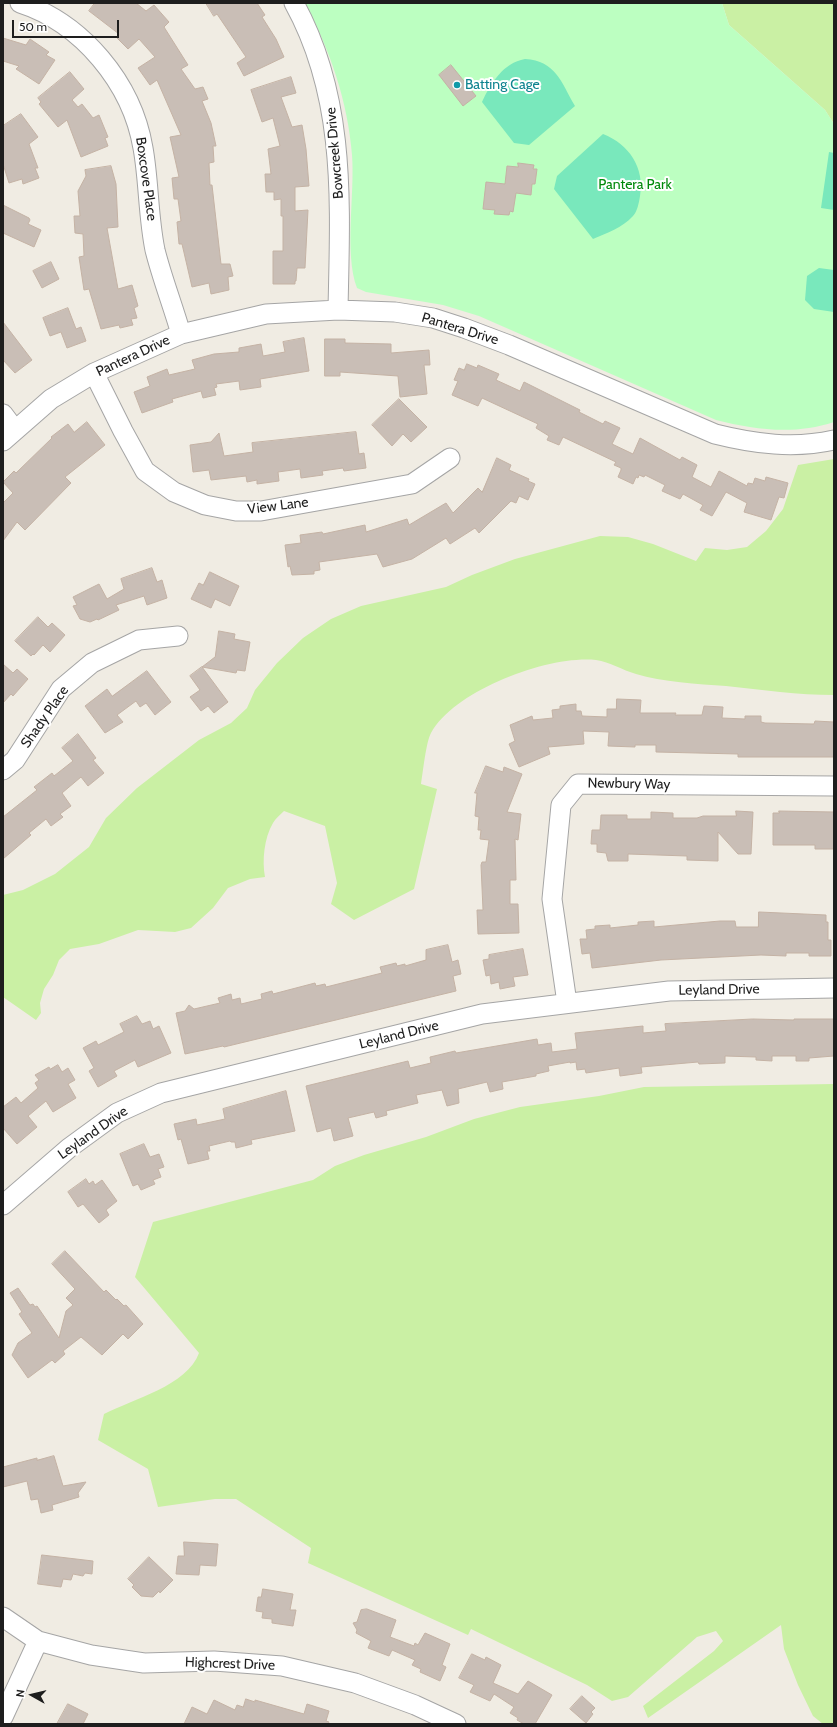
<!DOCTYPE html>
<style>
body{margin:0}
#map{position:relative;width:837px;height:1727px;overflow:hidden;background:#f0ece3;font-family:Cabin,sans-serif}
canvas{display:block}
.frame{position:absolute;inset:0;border:4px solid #1e1e1e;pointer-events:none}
.north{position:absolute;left:12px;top:1675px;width:40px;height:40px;-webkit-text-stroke:3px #fff;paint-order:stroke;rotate:278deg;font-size:11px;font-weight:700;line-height:16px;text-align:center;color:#1e1e1e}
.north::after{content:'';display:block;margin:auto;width:14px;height:18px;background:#1e1e1e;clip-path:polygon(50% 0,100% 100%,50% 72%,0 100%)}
.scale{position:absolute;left:12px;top:20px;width:107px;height:18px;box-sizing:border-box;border:2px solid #1e1e1e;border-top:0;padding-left:5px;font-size:12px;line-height:14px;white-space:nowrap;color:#1e1e1e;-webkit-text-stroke:3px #fff;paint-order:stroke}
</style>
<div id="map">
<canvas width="837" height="1727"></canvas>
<div class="frame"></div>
<div class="north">N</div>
<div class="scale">50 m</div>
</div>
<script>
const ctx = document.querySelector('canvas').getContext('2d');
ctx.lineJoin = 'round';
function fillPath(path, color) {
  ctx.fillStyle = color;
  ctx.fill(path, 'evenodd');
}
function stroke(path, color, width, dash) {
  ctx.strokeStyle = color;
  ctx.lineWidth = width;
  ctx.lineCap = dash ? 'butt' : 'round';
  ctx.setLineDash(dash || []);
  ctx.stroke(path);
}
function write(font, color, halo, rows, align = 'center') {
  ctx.font = font + ' Cabin,sans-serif';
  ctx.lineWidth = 4;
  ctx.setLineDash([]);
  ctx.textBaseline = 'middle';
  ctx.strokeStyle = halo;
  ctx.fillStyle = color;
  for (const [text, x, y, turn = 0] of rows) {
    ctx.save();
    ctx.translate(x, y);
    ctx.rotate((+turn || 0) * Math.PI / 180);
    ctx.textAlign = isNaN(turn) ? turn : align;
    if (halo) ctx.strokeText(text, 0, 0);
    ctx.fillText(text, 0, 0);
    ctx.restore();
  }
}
fillPath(new Path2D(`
 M722,3H834V124L825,110L729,25Z
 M834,459V695C798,695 762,690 726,686C698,684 662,682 636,674C622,670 610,662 596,660C548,655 455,690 431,733C426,742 423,772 421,784L437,789L414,889L354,920L331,904L337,883L325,826L284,811C280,815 275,819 273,823C264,838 262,861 265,877L250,879L228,888L213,908L191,928L175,932L138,930L99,944L70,949L59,960L53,975L44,989L40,1003L41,1013L36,1020L3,997V895L23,890L55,874L89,847L106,818L137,788L199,740L231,723L247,708L255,690L277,663L303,638L331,619L361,606L446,587L472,575L515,559L600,536L628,537L653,544L696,561L705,548L727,550L747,547L766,531L783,509L798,465Z
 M834,1084V1724H823L813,1716L798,1685L784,1649L781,1625L648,1718L643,1706L714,1651L723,1641L716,1631L697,1637L628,1697L612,1701L587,1685L471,1629L468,1635L308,1563L311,1548L236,1499H215L158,1507L148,1469L98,1440L104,1414C133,1399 187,1386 199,1353L135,1277L153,1222L313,1180L335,1166L364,1155L426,1137L474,1119L520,1107L599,1096L644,1087Z`), '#caf0a4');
fillPath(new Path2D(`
 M305,3H722L729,25L825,110L834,124V422C795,435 755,430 716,420L479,316L443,305L366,292L357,288C344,253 355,195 352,155C348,102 330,50 305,3Z`), '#bcffc1');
fillPath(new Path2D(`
 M525,59C556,61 561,82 575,106L529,145L514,143L482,102C491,83 503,63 525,59Z
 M603,134C629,144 645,168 640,196C639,203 637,212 633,216C622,228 607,233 593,239L554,189L557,176Z
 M829,152L834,153V210L821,208Z
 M819,268L834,270V312L814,309L805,300L807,276Z`), '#79e8bc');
const building = new Path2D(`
 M95,3H136L146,11L154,5L169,22L164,27L188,65L181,69L195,89L203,87L208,99L202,101L211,123L216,146H213L214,162L209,163L210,185H212L221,264H230L233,276L228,277L229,290L211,294L209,283L192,287L182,244H179L177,222L181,221L178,199H174L172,178L179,177L170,137L181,135L157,80L150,85L138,68L155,57L139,39L128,49L116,37L119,34L89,11Z
 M206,3H257L265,15L262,17L276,39L284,57L244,76L237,63L246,57L217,14L214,16Z
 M3,38L26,45L30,39L49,52L46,55L55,60L39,84L16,69L19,66L3,61Z
 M451,65L476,96L463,106L439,75Z
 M70,72L84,89L72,100L78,107L82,104L93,118L99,115L108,137L105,138L108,146L81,157L67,120L58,127L39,104L41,102L38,98Z
 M291,77L296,93L281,97L292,127L302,125L306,149L309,186L295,187V211L308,210L305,268H297L296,281H295V284H273V251H283V216H281V199L274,200V192H266L265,174H271L268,149L280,146L273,118L262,122L251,90Z
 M21,114L38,137L29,144L38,168H35L39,178L23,184L22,179L9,183L3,164V126Z
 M518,163L534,165L533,169H537L535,184H532L531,195L516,193L513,212L510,211L509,215L494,214L495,210L483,209L486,182L505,184L507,166L518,167Z
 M111,166L116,184L118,227L107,228L118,289L132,285L138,306L134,308L137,318L131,319L133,325L120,328L119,325L101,329L89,289L84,290L79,257L84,256L83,234L75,233L74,216H80L78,191L86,176L85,170Z
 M3,205L29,218L30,220L28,224L41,230L34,247L3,233Z
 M51,262L59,279L42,288L33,271Z
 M68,308L76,329L81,327L86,341L67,348L61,332L50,336L43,318Z
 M3,322L32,360L15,373L3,360Z
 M304,338L309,371L260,379L261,387L240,390L239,381L216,384L217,387L214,388L216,395L203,398L201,391L172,399L173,402L142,413L134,392L150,386L147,377L167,369L169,375L195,369L192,360L214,354L239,352V348L261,344L263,356L285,352L283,342Z
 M325,339H345V343L391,344V353L429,350L430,365H424L427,394L400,397L398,376L340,372V376H325Z
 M467,364L477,368L478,365L499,374L496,380L520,391L524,382L580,410L579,412L603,424L605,421L620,428L612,444L633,454L640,438L680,460L682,457L697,465L692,477L711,487L719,471L747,486L748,483L753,484L755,478L765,481L766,477L788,483L784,498L779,497L771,520L744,512L747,503L726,492L712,516L700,510L703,505L683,494L680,499L662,491L665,485L645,475L644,477L639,475L638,478L636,477L633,484L618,477L621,470V468L614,465L616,462L563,437L559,445L547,440L549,436L536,428L538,424L482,398L478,406L452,395L458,381L454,380L459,368L464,370Z
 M399,399L427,427L411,442L403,434L392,446L372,425Z
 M87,422L105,445L65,477L71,483L25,530L17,522L3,541V503L13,493L3,482L14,471L16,473L52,438L51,437L68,424L74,432Z
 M356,432L359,454L364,453L366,468L344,471L343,468L322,471L323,475L301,478L300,469L278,472L279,481L257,484V480L247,482L246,476L211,480L209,470L193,472L190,445L211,442L219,433L224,456L253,452L252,443Z
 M497,458L511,465L509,470L529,479L528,481L535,484L528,500L519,496L516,503L511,501L479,533L475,528L450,544L446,538L412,559L383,567L377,554L319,562L320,570L314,571V574L292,575L290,566L288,567L285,545L301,543L300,535L322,532L323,534L365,525L366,532L407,519L409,525L446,503L453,513L478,488L482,492Z
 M152,568L157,582L162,580L167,598L147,605L144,596L116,605L119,610L98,620L97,619L90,622L80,619L73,606L77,605L73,597L99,584L107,599L124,589L121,579Z
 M210,572L239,586L230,606L215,599L211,608L191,599L199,583L203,585Z
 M38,617L48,627L52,623L65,635L50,652L43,645L34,655L33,654L31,656L15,641Z
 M219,631L235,634L234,639L250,642L245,671L237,670L236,673L202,667L215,657Z
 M3,664L13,673L17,669L28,679L13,696L11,694L3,703Z
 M202,667L228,702L214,713L208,706L201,711L190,697L200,690L190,676Z
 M147,671L171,702L155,715L146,703L140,707L136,701L117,715L123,722L105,733L85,706L107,689L112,696Z
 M617,699L641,700L640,713H676L675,715H702L704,706L723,707L722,718L745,719V716H761V722L765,723L814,724L815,721L834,722V757H738V754L656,752V745H635V747L608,746L609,732L583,731L584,744L548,747L550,754L519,767L509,744L515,741L510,725L532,716L533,720L553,718L552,710L560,709V706L576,704V711H581L582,716L607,717V709H616Z
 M78,734L96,758L93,760L104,773L88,786L81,777L62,793L71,806L60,814L63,817L51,826L46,819L29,833L31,835L3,859V817L37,790L34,787L52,773L54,776L73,761L62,748Z
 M486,766L503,772L504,767L522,774L507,812L521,814L518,840L515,839L516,880H510V904H518L519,933L478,934L477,910H483L481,865L482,862H486L489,840L480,839L481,830H478L479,817L475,816L477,793H475Z
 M736,811L753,812L751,854H738L718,832V861L687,860V856L628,854V861H608L606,853L597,852V844H591L592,830H600L601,815H627V819H651V812L673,813V818H697L703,816H736Z
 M779,811L834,812V849H815V845H773V813H779Z
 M759,912L826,915V922H828V940H831V956H809V953H786V956L761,955L661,960L592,968L590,953L582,954L580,939H587L586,930L595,929V926L610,925V928L638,925V922L654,921V927L720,921H735L736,927H758Z
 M448,945L452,962L458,960L461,974L453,976L456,991L224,1047L223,1046L185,1054L176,1013L185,1011L189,1005L194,1009L220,1003L218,998L231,994L232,1000L240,998L241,1004L262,999L261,994L272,991L273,994L315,983L316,986L325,984L326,987L382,973L380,967L396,963L397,966L405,964V966L426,960V950Z
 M523,949L528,975L513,977L515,986L500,989L499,982L491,984L490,975L486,976L483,960L489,959V955Z
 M137,1016L142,1024L150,1021L153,1029L159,1026L171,1053L138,1067L135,1060L114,1071L117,1076L98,1087L89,1071L94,1068L83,1048L96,1041L98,1045L124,1032L120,1024Z
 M753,1019L794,1020V1019H834V1056L809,1058V1061H796V1056H772V1061L756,1060V1057L725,1056V1063L699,1064L698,1062L641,1067L642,1073L620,1076L619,1068L586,1073L585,1069L577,1070L576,1062L570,1063V1062L548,1066L549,1071L536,1074V1076L502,1082L503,1089L490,1092L487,1082L458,1089L459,1103L447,1106L442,1090L416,1095L418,1103L386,1111L387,1115L376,1118L374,1112L348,1118L353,1136L334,1141L331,1128L317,1132L306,1086L408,1061L410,1068L431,1063L430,1057L455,1051L456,1053L537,1039L538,1045L551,1043L552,1052L577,1049L575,1033L643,1026V1033L666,1031L665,1024Z
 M58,1065L62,1072L68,1068L75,1080L68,1084L76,1098L53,1112L46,1101L28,1116L37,1127L17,1144L3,1128V1107L16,1097L21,1103L38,1088L35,1083L39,1080L35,1075L49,1067L50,1069Z
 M286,1091L295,1131L251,1140L252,1144L236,1148L235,1142H231L230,1141L209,1146L210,1151H207L209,1159L188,1164L181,1139L178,1140L174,1124L196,1119L197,1125L225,1119L223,1109Z
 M144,1144L150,1157L159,1154L164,1167L158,1169L161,1177L153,1180L155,1184L141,1190L138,1184L133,1186L120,1154Z
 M86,1179L89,1184L93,1181L95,1185L102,1180L117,1201L106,1210L109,1215L99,1223L83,1204L78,1207L68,1192Z
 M65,1251L104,1292L106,1290L116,1300L117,1299L124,1306L126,1305L143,1324L128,1339L123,1334L102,1355L81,1337L63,1351L65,1354L55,1363L52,1360L28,1378L12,1355L18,1343L32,1333L19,1314L22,1312L10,1293L18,1288L30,1305L33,1304L35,1307L37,1306L59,1338L66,1311L73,1305L66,1298L75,1289L52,1264Z
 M54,1456L63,1486L86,1482L78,1493L79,1497L52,1505L53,1510L41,1513L38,1499L31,1500L27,1481L3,1487V1467L37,1458V1460Z
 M184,1542L218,1544L216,1566L200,1565L199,1575L176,1574L178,1556H184Z
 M42,1555L93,1561L92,1574L85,1573L83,1576L73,1574L71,1580L63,1579L61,1587L38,1584Z
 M149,1557L173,1580L160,1593L159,1591L153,1597L141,1596L132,1587L134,1585L128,1579Z
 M263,1589L293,1594L290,1610H296L293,1626L272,1623V1619L262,1618L263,1612L256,1611L258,1597H261Z
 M367,1609L396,1620L390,1637L414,1646L415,1643L418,1645L425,1633L450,1644L442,1665L446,1667L440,1681L420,1672L421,1669L412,1665L415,1660L392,1650L389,1656L368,1648L371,1641L356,1633L357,1630L353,1623L357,1622L361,1610Z
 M472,1654L485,1660L486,1657L501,1665L493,1683L518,1694L528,1681L552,1695L535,1724H524L517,1720L518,1718L510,1713L514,1707L494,1694L490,1701L470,1692L474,1685L459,1678Z
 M582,1696L595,1708L591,1712L593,1714L586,1723L570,1709Z
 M246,1699L255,1702V1700L304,1714L307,1704L329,1711L326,1721L329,1722L328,1724H184L192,1707L207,1714L214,1700L235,1710L237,1705L243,1707Z
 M68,1704L88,1714L83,1724H57Z`);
fillPath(building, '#c9beb6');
stroke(building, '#c4b2a4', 1);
const minor = new Path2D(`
 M20,3C82,23 132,83 143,148C149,181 148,216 155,250C162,278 173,306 181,334
 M294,3C347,99 340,205 338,310
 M94,373L123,431L145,471L174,492L205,505L236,511H261L412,484L450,458
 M3,414L15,430
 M3,441L51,399L94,373L181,334L266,314L338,310L395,312L433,318L464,328L509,345L715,434C755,444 794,449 834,440
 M3,770L15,760L61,689L92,663L139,640L178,636
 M567,1003L552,899L561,805L578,784L834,786
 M3,1205L69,1148L117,1113L161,1093L482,1014L669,991L834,988
 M3,1617L38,1641L91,1655L144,1663L214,1661L282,1666L355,1683L415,1705L456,1724
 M3,1717L38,1641`);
stroke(minor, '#a5a5a5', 21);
stroke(minor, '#fff', 19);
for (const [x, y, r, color] of [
 [457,85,4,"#0f9aa8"]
]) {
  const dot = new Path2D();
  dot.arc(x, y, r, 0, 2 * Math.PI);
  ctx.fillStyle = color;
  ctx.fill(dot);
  stroke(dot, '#fff', 1.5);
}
write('14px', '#0d838f', '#fff', [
 ["Batting Cage",465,85]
], 'left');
write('14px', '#1e1e1e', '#fff', [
 ["Bowcreek Drive",335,153,-95],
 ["Boxcove Place",146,179,82],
 ["Pantera Drive",460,329,17],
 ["Pantera Drive",133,356,-25],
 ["View Lane",278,506,-7],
 ["Shady Place",45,717,-55],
 ["Newbury Way",629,784,1],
 ["Leyland Drive",719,990,-1],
 ["Leyland Drive",399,1035,-14],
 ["Leyland Drive",93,1133,-35],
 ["Highcrest Drive",230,1664,2]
]);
write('14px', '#00890b', '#fff', [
 ["Pantera Park",635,185]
]);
</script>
